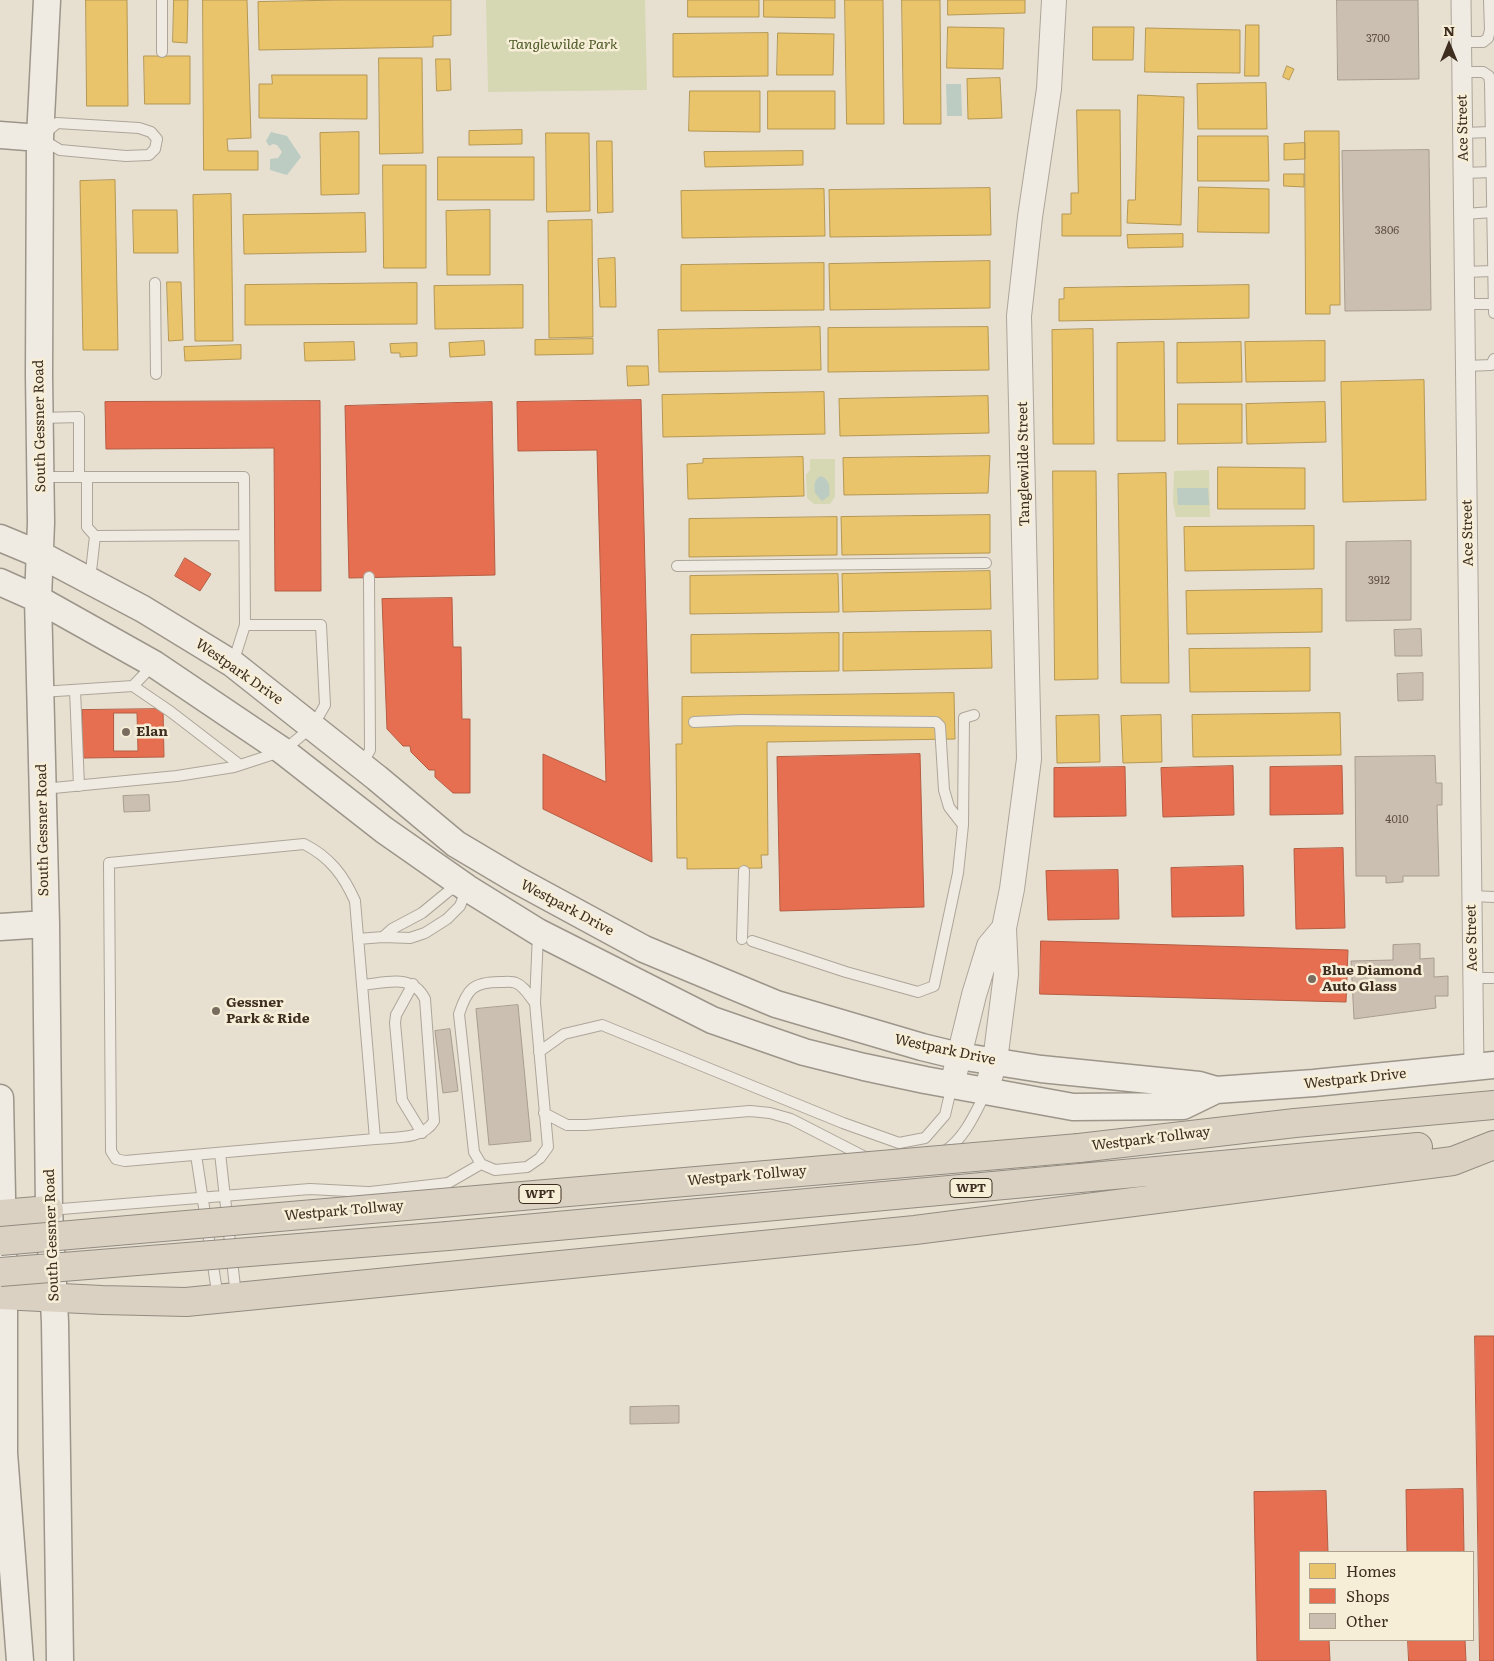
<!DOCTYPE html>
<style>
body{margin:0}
#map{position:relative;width:1494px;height:1661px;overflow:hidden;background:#e7e0d1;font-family:Literata,serif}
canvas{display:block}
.legend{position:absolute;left:1299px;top:1551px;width:175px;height:90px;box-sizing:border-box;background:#f7eed8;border:1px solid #ada18e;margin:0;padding:6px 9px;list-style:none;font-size:15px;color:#3d2e20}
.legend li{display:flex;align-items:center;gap:10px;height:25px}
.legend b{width:25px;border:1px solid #ada18e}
.north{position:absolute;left:1424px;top:20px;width:50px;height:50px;-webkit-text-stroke:4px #f7eed8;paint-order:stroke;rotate:0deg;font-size:14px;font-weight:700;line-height:20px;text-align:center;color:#3d2e20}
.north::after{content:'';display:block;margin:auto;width:18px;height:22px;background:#3d2e20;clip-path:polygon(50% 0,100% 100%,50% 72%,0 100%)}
</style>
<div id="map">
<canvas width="1494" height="1661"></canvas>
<ul class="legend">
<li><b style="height:14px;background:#e9c46a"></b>Homes</li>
<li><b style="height:14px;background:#e76f51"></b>Shops</li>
<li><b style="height:14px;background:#cbbfb2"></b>Other</li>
</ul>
<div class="north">N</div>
</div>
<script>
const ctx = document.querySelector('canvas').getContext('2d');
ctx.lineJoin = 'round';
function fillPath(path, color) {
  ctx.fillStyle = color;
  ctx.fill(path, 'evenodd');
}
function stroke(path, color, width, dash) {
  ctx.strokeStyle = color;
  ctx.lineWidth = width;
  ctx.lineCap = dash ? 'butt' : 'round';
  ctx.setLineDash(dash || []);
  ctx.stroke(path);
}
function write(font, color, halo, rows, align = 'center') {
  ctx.font = font + ' Literata,serif';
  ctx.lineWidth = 5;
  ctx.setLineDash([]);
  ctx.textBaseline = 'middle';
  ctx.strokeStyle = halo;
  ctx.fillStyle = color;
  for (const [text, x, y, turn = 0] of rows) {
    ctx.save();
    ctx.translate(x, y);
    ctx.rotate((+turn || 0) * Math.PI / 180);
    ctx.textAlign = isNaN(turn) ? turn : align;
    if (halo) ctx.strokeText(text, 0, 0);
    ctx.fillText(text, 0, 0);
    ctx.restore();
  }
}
fillPath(new Path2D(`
 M486,0H645L647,90L488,92Z
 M810,459H835V497L830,504H814L807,498L806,475L810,470Z
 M1209,470L1210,517H1176L1173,502L1174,471Z`), '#d6d7b3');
fillPath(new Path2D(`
 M946,84H961L962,116H947Z
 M271,132L287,136L301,157L287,175L270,170V159L278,158L282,152L277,145L273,144L269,146L266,141Z
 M821,476C830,480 830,487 829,496L822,501L815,493C814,486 814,479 821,476Z
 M1177,488H1208L1209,505H1178Z`), '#bcccc2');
const homes = new Path2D(`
 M86,0H127L128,106H87Z
 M174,0H188L187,43L173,42Z
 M203,0H247L251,138L227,139L228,151H258V170H204Z
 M341,0H451V35L433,36V47L259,50L258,2Z
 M688,0H759V17H688Z
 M764,0H835V18L764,17Z
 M845,0H883L884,124H847Z
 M902,0H940L941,124H904Z
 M948,0H1025V13L948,15Z
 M1246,25H1259V76H1245Z
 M948,27L1004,28L1003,69L947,68Z
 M1093,27H1134L1133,60H1093Z
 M1146,28L1240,30V73L1145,72Z
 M768,33V76L673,77V34Z
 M778,33L834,34L833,75H777Z
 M144,56H190V104H145Z
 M379,58H422L423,153L380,154Z
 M436,59H450L451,90L437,91Z
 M1287,66L1294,69L1289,80L1283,77Z
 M272,75H367V119L259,118V84H272Z
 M1000,78L1002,118L968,119L967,79Z
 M1266,83L1267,129H1198L1197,84Z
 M690,91H760V132L689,131Z
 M768,91H835V129H768Z
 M1138,95L1184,97L1181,225L1127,223L1128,200H1135Z
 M1077,110H1120L1121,236H1062V214H1071V193H1078Z
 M522,130V144L469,145V131Z
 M1305,131H1339L1340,305H1330V314H1306Z
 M359,132V194L321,195L320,133Z
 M546,133H589L590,211L547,212Z
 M1198,136H1268L1269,181H1198Z
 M597,141H612L613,212L598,213Z
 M1305,143V159L1284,160V144Z
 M803,151V165L705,167L704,152Z
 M438,157H534V200H438Z
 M383,165H426V268H384Z
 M1284,174H1304V187L1284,186Z
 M115,180L118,350H83L80,181Z
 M1199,187L1269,189V233L1198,232Z
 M990,188L991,235L830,237L829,190Z
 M824,189L825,236L682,238L681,191Z
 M231,194L233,341H195L193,195Z
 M133,210H177L178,253H134Z
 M490,210V275H447L446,211Z
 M365,213L366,252L244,254L243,215Z
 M592,220L593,337L549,338L548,221Z
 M1183,234V247L1128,248L1127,235Z
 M615,258L616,307H600L598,259Z
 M990,261V308L830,310L829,264Z
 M824,263V310L681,311V265Z
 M167,282H181L183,340L169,341Z
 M417,283V324L245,325V285Z
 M523,285V328L435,329L434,286Z
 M1249,285V318L1059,321V299H1064V288Z
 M820,327L821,370L659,372L658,330Z
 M988,327L989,370L828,372V328Z
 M1093,329L1094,444H1053L1052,330Z
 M593,339V354L535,355V340Z
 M484,341L485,355L450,357L449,343Z
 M1325,341V381L1246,382L1245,342Z
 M354,342L355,360L305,361L304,343Z
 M1164,342L1165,441H1117V343Z
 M1241,342L1242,382L1177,383V343Z
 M417,343V356L400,357V353H391L390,344Z
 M241,345V359L185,361L184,347Z
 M627,366H648L649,385L628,386Z
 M1424,380L1426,500L1343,502L1341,382Z
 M824,392L825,434L663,437L662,395Z
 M988,396L989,433L840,436L839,399Z
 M1325,402L1326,442L1247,444L1246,404Z
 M1178,404H1242V443L1178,444Z
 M990,456L988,493L844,495L843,458Z
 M803,457L804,496L688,499L687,464L703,463V459Z
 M1218,467L1305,468V509H1218Z
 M1053,471H1096L1098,679L1055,680Z
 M1166,473L1169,683H1121L1118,474Z
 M990,515V553L842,555L841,517Z
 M837,517V555L689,557V519Z
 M1314,526V569L1185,571L1184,527Z
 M990,571L991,609L843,612L842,574Z
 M838,574L839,612L690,614V576Z
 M1322,589V632L1187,634L1186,591Z
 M991,631L992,668L843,671V633Z
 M839,633V671L691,673V635Z
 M1310,648V691L1190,692L1189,649Z
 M954,693L955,739L767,742L768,855H761L762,868L687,869V858H677L676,744H682V697Z
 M1340,713L1341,755L1193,757L1192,715Z
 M1099,715L1100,762L1057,763L1056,716Z
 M1161,715L1162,762L1123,763L1121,716Z`);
fillPath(homes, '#e9c46a');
stroke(homes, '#b59754', 1);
const shops = new Path2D(`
 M641,400L652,862L543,809V754L606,782L597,450L518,451L517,402Z
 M320,401L321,591H275L274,448L106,449L105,402Z
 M492,402L495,575L349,578L345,406Z
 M185,558L211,574L200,591L175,576Z
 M452,598L453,647H461L462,719H470V793H453L435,777V770H429L411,752L410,746H403L387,729L382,599Z
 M163,709L164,757L83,758L82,710Z
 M114,713H137L138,751H114Z
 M920,754L924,907L780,911L777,757Z
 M1233,766L1234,815L1163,817L1161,768Z
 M1342,766L1343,814L1270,815V767Z
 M1125,767L1126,816L1054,817V768Z
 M1343,848L1345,928L1296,929L1294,849Z
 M1243,866L1244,916L1172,917L1171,868Z
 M1118,870L1119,919L1048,920L1046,871Z
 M1041,941L1348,950L1346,1002L1040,994Z
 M1475,1336H1494V1661H1480Z
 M1463,1489L1464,1552H1407L1406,1490Z
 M1326,1491L1328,1552H1300V1640H1329L1330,1661H1257L1254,1492Z
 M1408,1640H1465L1466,1661H1409Z`);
fillPath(shops, '#e76f51');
stroke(shops, '#b45c42', 1);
const building = new Path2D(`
 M1337,0H1418L1419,79L1338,80Z
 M1429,150L1431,310L1345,311L1342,151Z
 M1411,541V620L1346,621V542Z
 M1421,629L1422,656H1395L1394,630Z
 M1423,673V700L1398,701L1397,674Z
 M1435,756L1436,783H1442V805H1437L1439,876H1403V882L1386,883V876H1356L1355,757Z
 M149,795L150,811L124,812L123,796Z
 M1420,944V959L1434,958V977L1448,976V996H1435L1436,1008L1354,1019L1351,961L1393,960V945Z
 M518,1005L531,1141L489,1145L476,1009Z
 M450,1029L458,1091L443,1093L435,1031Z
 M679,1406V1423L630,1424V1407Z`);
fillPath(building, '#cbbfb2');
stroke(building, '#a89c90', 1);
const service = new Path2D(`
 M162,0V52
 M1462,42H1483L1488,38L1490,30L1489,0
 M1462,72H1483L1489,76L1490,83L1494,313
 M57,123L139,128L151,132L157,139L155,149L149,155L126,156L60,150L40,138Z
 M1463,133L1491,132
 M1463,173L1492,172
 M1464,214L1493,212
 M1464,272L1493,271
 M155,283L156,374
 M1465,304H1494
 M1466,366L1491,365L1494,359
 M41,418L79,417V477
 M41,477H244L245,625L233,663
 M87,477V527L95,536L90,580
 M95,536L244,535
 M677,566L986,563
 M133,686L171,712L240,765
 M75,690L79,786
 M41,692L133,686L153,665
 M694,722L742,720L936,722L940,726L944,790L949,807L963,825
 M362,765L370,750L369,577
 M43,789L177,776L234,767L283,751L313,726L325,705L321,625H245
 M1472,896L1494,897
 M358,939L383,937L410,938L425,933L447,919L460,906L467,888L450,890L422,913L392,929L383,937
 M742,939L744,871
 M752,941L846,972L918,992L934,986L958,873L963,825L964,718L974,715
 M1473,978H1494
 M413,984L396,1015L395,1023L402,1100L422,1133
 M362,985C386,983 412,973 425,999L434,1121C423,1140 394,1137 375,1139L125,1161L116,1159L111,1151L109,863L304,844C330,857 344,876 355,901L375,1139
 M535,1003C529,996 524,986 516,983C512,981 505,982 500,982C473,982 467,989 459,1014L474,1152L481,1164L495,1170L527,1167L540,1158L548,1147L535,1003L538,934
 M539,1052L564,1034L602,1025L843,1123L899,1143L925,1138L945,1115L952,1085
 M544,1113L567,1125H586L750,1111L770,1113L791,1119L867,1158
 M945,1151C965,1138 975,1113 986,1092
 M220,1153L236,1296
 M196,1155L218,1298
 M362,1193L448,1183L481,1164
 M49,1210L310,1189L367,1192`);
const minor = new Path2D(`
 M1461,0L1474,1067`);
const tertiary = new Path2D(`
 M952,1085L974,995L989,946L1004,928
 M986,1091L995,1061L1006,974L1004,928L1012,889L1029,759L1019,316L1030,217L1049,89L1054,0`);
const secondary = new Path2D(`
 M47,0L40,138L39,375L41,523L38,599L46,924L49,1210L55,1322L60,1661
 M0,135L40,138
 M0,538L41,555L143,609L233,664L377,778L456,844L515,879L644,949L776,1004L922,1047L959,1056L1041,1069L1199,1085L1216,1090
 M0,582L38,599L154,664L283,751L384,830L467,888L538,932L712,1020L804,1052L864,1067L925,1080L1073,1107L1183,1106L1216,1090L1314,1083L1494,1065
 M0,927L46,924
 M0,1098L4,1295V1453L20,1661`);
const motorway = new Path2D(`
 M1079,1148L1295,1123L1494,1105
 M0,1214L49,1210
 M448,1236L1418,1147
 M0,1295L102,1300L186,1302L915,1230L1453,1161L1494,1145`);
stroke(service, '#ada599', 12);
stroke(minor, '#ada599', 21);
stroke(tertiary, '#ada599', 26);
stroke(secondary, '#9c958a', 29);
stroke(motorway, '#928b80', 30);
stroke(service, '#efebe3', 10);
stroke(minor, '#efebe3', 19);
stroke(tertiary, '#efebe3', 24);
stroke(secondary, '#efebe3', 26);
stroke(motorway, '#dad1c2', 28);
const motorwayBridge = new Path2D(`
 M0,1241L1079,1148
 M0,1272L448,1236`);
stroke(motorwayBridge, '#928b80', 30, []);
stroke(motorwayBridge, '#dad1c2', 28);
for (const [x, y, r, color] of [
 [126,732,5,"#786c5e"],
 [1312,979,5,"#786c5e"],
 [216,1011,5,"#786c5e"]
]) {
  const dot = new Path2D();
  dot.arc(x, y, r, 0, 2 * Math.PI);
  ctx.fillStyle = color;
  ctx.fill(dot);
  stroke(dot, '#f7eed8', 2);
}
write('11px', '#605244', null, [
 ["3700",1378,39],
 ["3806",1387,231],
 ["3912",1379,581],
 ["4010",1397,820]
]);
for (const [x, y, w] of [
 [971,1188,42],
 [540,1194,42]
]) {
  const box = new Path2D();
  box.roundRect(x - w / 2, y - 9.5, w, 19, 4);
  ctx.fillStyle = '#f7eed8';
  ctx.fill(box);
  stroke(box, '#3d2e20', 1);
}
write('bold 12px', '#3d2e20', null, [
 ["WPT",971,1188],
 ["WPT",540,1194]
]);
write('italic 14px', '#4d5a26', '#f7eed8', [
 ["Tanglewilde Park",563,45]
]);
write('14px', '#3d2e20', '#f7eed8', [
 ["Ace Street",1463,128,-91],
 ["South Gessner Road",40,426,-91],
 ["Tanglewilde Street",1024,464,-91],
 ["Ace Street",1468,533,-91],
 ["Westpark Drive",239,672,35],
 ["South Gessner Road",43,830,-91],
 ["Westpark Drive",567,908,28],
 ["Ace Street",1472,938,-91],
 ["Westpark Drive",945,1050,12],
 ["Westpark Drive",1355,1079,-6],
 ["Westpark Tollway",1151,1139,-7],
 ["Westpark Tollway",747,1176,-5],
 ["Westpark Tollway",344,1211,-5],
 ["South Gessner Road",52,1235,-92]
]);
write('bold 14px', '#3d2e20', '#f7eed8', [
 ["Elan",136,732],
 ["Blue Diamond",1322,971],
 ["Auto Glass",1322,987],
 ["Gessner",226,1003],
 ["Park & Ride",226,1019]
], 'left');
</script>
